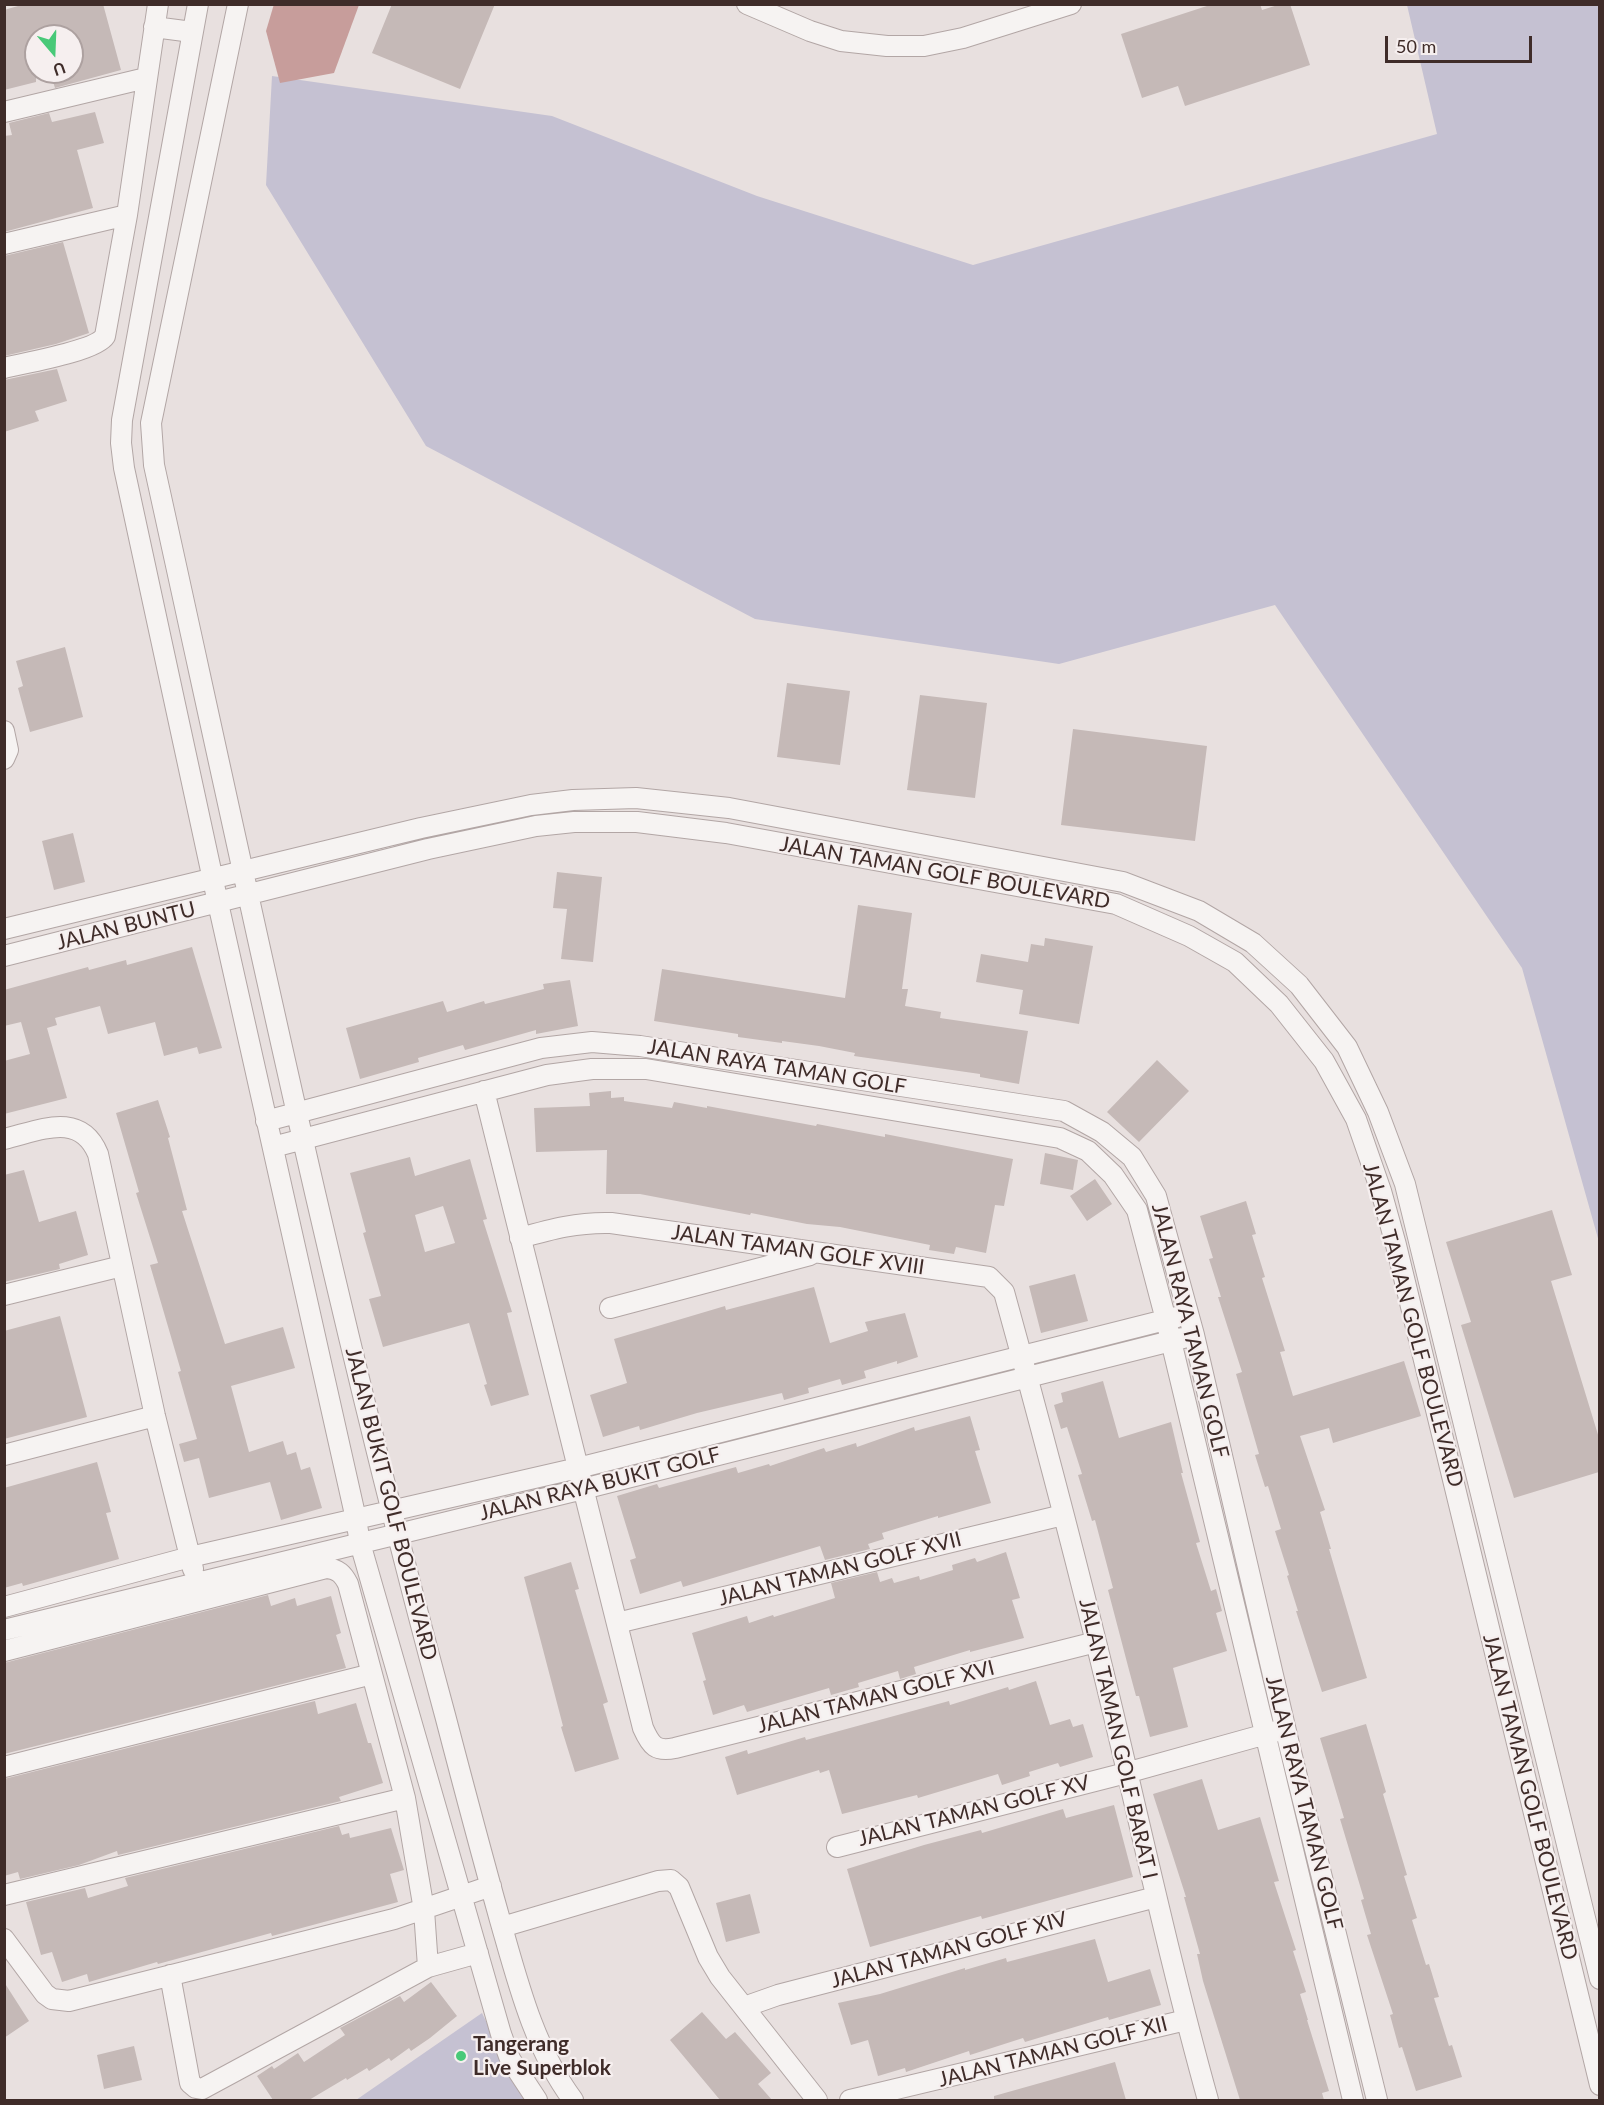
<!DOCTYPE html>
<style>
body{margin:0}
#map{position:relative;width:1604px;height:2105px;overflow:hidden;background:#e8e0df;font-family:Lato,sans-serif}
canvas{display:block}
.frame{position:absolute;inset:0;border:6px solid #3f2c29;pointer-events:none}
.north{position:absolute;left:24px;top:24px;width:60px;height:60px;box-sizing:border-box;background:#f6efef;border:2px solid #ada1a0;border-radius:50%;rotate:161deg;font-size:16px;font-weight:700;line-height:24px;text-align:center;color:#3f2c29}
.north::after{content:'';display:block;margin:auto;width:21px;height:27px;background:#48c978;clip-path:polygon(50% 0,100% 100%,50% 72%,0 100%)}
.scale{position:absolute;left:1385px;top:36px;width:147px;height:27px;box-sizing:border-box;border:3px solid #3f2c29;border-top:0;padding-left:8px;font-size:18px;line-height:21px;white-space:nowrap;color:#3f2c29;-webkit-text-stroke:4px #f6efef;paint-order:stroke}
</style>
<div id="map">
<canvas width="1604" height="2105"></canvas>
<div class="frame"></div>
<div class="north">U</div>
<div class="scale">50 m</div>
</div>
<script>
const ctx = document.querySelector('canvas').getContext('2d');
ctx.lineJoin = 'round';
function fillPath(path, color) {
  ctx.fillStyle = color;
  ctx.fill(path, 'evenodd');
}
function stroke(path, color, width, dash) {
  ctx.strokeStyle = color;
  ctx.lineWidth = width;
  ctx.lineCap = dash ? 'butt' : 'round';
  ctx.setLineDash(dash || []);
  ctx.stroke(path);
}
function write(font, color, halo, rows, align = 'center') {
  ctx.font = font + ' Lato,sans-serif';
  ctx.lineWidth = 4.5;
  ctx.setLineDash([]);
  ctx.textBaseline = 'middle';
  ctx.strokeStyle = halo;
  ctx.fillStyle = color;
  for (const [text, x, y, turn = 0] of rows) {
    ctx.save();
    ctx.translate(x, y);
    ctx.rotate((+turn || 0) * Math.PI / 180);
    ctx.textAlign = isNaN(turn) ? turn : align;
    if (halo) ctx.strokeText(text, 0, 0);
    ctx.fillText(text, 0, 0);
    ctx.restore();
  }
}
fillPath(new Path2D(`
 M1407,5H1599V1242L1522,968L1275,605L1059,664L755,619L426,446L266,185L272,76L552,116L757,196L973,265L1437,134Z
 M482,2013L524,2100H356Z`), '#c5c1d2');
fillPath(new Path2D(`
 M274,4L359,5L334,73L280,83L266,31Z`), '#c79d9b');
fillPath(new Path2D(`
 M25,4H103L121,70L55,88L50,72H72V32L57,36H36V82L4,90V10Z
 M392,4H495L460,89L372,53Z
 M1213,4H1260L1262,10L1281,4H1290L1310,65L1185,106L1178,86L1142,98L1121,34Z
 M95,112L104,143L77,150L93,208L4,232V136L12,135L9,123L49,113L52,122Z
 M63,242L89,333L56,344L4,356V256Z
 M57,369L67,401L35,411L39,421L4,432V380Z
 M65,647L83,717L30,732L18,688L23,686L16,661Z
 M787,683L850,691L840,765L777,757Z
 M920,695L987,703L975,798L907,790Z
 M1073,729L1207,746L1195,841L1061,825Z
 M73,833L85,882L54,890L42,841Z
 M557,872L602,877L593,962L561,959L567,909L553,908Z
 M858,905L912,913L902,989H908L905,1006L941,1012L940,1018L1028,1031L1019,1084L980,1077V1074L854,1056L855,1053L819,1046L782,1041V1043L738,1037V1034L654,1021L662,969L845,998Z
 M1045,938L1093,946L1079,1024L1019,1014L1023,990L976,982L981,954L1028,962L1031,944L1044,946Z
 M192,947L222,1048L199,1054L197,1047L164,1056L155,1022L108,1034L100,1006L55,1018L57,1025L47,1028L67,1098L4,1114V1061L30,1054L21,1022L4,1026V990L88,967L89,970L126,960L127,965Z
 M570,980L578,1026L536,1034V1030L465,1050L463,1045L418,1058L419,1062L360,1079L346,1028L443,1001L447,1012L484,1001L485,1004L544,989L543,984Z
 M1157,1060L1189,1091L1139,1142L1107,1112Z
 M611,1091V1098L624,1097V1101L672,1108L674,1102L707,1108V1106L816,1126L817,1124L885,1137V1134L1013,1159L1004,1206L995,1205L986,1253L956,1247L954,1254L929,1250L930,1245L840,1227L807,1224L751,1213L750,1215L640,1194H606L607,1150L536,1152L534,1108L590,1106L589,1093Z
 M158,1100L170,1137L168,1138L187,1210L182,1211L225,1344L283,1327L295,1368L231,1386L249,1452L283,1441L287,1455L296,1452L301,1470L310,1467L322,1508L281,1520L270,1482L209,1498L199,1458L184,1462L179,1444L197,1439L178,1372L181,1371L150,1265L158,1263L136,1193L139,1192L116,1113Z
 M1045,1153L1078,1160L1073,1190L1040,1184Z
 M410,1157L415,1176L470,1159L487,1219L483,1220L512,1312L507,1313L529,1395L491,1406L484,1385L487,1384L469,1323L383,1347L369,1299L381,1296L363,1233L366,1232L350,1173ZM443,1206L455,1243L425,1252L415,1215Z
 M24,1170L39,1222L76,1211L88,1255L59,1264L60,1269L4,1282V1175Z
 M1095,1179L1112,1204L1087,1221L1070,1196Z
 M1246,1201L1256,1234L1252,1235L1265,1277L1262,1278L1285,1351L1280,1352L1293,1396L1404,1361L1421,1416L1333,1443L1329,1428L1300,1436L1325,1510L1320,1512L1331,1549H1329L1367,1678L1322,1692L1296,1611H1298L1287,1576L1289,1575L1275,1531L1281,1529L1268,1486L1265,1487L1255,1455L1259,1454L1236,1374L1242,1372L1218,1297H1221L1209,1259L1213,1258L1200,1216Z
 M1552,1210L1572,1275L1551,1281L1599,1438V1472L1514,1498L1461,1325L1471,1322L1446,1242Z
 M1075,1274L1088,1321L1041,1333L1029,1286Z
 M814,1287L830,1343L868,1331L865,1322L905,1313L918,1357L897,1364V1361L864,1371L866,1378L842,1385L840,1379L808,1388L809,1393L784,1400L782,1393L697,1413L640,1430L639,1426L603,1437L590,1395L627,1383L614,1339L725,1306L726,1310Z
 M60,1316L87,1417L4,1439V1331Z
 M1103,1381L1119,1438L1171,1422L1183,1473H1181L1200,1542L1196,1543L1211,1591L1216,1589L1222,1611L1216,1613L1227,1651L1173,1668L1188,1727L1150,1737L1139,1696H1136L1129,1670L1108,1590L1113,1588L1095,1520L1092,1521L1078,1475L1082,1474L1067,1427L1061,1429L1054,1405L1063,1402L1061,1393Z
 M970,1416L980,1450L975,1451L991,1503L938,1518V1516L882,1533L884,1539L868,1544L870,1549L825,1560L820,1546L683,1587L681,1581L640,1594L630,1560L636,1558L617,1496L657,1484L659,1488L736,1467L738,1473L769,1464L770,1466L824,1448L826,1452L856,1443L857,1447L914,1427L915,1431Z
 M97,1462L111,1512L106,1513L119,1559L23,1586L22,1583L4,1588V1488Z
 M1006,1552L1020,1598L1012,1600L1024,1638L970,1652V1650L914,1667L916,1674L900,1679L898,1671L858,1683L859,1687L831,1695L829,1688L747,1712L744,1705L713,1715L703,1681L706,1680L692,1633L747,1616L749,1623L773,1615L774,1617L835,1598L831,1583L877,1572L880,1582L892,1578L894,1583L919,1576L920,1580L953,1570L952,1565L975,1558L977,1562Z
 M571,1562L579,1589L575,1590L608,1702L603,1704L619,1759L575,1772L561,1727L563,1726L524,1577Z
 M268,1595L271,1606L295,1598L297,1606L331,1596L341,1633L336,1635L346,1668L4,1754V1663Z
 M1036,1681L1050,1725L1070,1719L1073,1727L1083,1724L1093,1757L1060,1767L1058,1763L1029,1772L1030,1776L1002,1785L998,1774L918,1798L917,1795L842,1814L829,1770L820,1773L819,1770L737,1795L725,1757L747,1750L748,1754L805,1737L806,1740L949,1701L950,1705L1008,1687L1009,1690Z
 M315,1701L318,1714L356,1703L368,1743H371L383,1783L339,1797L341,1801L118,1855L117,1851L79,1865L20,1879L18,1872L4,1876V1779Z
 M1366,1724L1386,1792L1383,1794L1407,1875L1404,1876L1417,1918L1412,1920L1426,1965L1429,1964L1439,1997L1434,1998L1449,2046L1452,2045L1462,2077L1416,2091L1402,2047L1399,2048L1390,2015L1393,2014L1367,1935L1371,1934L1361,1900L1364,1899L1340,1819L1344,1818L1320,1738Z
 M1202,1779L1218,1830L1260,1817L1279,1881L1274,1882L1296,1950L1293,1951L1306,1992L1300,1994L1308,2020H1307L1329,2091L1322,2093L1324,2100H1240L1203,1981L1197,1954H1200L1184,1897H1186L1153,1794Z
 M1114,1805L1133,1877L982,1919L981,1916L870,1947L847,1869L924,1845L981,1830L982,1833L1063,1809L1066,1818Z
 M339,1826L342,1835L349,1833L350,1838L391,1828L404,1870L390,1874L398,1902L272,1936L271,1933L158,1964L157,1962L89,1982L87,1974L62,1982L52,1952L41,1955L26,1902L85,1888L88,1898L128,1886L125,1878Z
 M750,1894L760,1933L726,1942L716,1903Z
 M1095,1939L1108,1982L1150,1969L1161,2005L1109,2020L1108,2017L1025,2042L1023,2038L970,2055L969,2051L906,2072L905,2068L878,2076L868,2040L851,2045L838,2003L880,1994L965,1968V1970L1006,1958L1007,1962Z
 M4,1982L29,2021L4,2038Z
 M431,1982L457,2016L430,2038L411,2051L409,2048L391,2061L389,2058L369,2071L367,2068L347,2080L346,2078L309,2100H273L257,2076L272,2066L274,2069L298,2053L304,2062L345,2035L340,2028L400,1996L404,2002Z
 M702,2012L726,2039L735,2032L771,2073L758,2084L772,2100H720L670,2040Z
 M134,2046L142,2080L104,2089L97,2055Z
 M1115,2062L1126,2100H994V2096Z`), '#c5b9b7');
const minor = new Path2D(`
 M198,4L122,420L121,443L124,468L218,903L356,1519L360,1543L501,2034L510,2059L537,2100
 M238,4L151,423L154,465C246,883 333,1302 445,1715C463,1784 481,1852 500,1920C518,1983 534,2048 573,2100
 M747,4L810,31L841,41L887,46H924L963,38L1071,4
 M154,27L192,32
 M4,112L146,78
 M4,244L127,215
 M4,368C24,363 96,351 105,336L127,215L158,4
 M4,731L8,750L4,759
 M4,929L421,828L531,805L573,800L636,798L729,808L1123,882L1199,911L1253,943L1299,985L1347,1047L1378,1112L1405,1184L1600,1979
 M4,956L428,849L536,826L574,822H637L726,833L1116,904L1189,936L1235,962L1279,1004L1324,1061L1356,1119L1381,1191L1396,1245L1600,2085
 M484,1091L643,1728C651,1746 656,1752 675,1748L1096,1642
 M266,1121L541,1048L592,1042L640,1046L1064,1111L1102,1132L1132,1157L1156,1196L1194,1335L1289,1744L1377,2100
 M4,1139C39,1131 80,1110 98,1154L155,1416L193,1569
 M273,1147L547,1075L592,1069H646L1060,1138L1088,1151L1113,1175L1137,1210L1166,1320L1353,2100
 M520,1238C552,1229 578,1222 611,1223L989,1277L1004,1292C1036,1408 1067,1525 1096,1642C1134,1795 1166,1949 1208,2100
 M4,1295L122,1266
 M610,1308L810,1255
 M4,1455L155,1416
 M4,1607L190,1557L578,1468L1177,1317
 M617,1623L1063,1515
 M4,1630L583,1489L1183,1338
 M4,1651L326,1568C338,1569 343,1574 348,1584L405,1798L424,1910L428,1967
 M4,1767L372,1674
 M837,1847L1126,1773L1277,1731
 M4,1895L405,1798
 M502,1927L658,1881L671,1880L679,1887L708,1957L720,1977L817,2100
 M4,1939L45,1994L52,1999L69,2001L394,1919L491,1886
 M170,1975L190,2083L196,2088L202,2089L428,1967L478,1953
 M744,2007L778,1995L1156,1897
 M850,2100L1186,2020`);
stroke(minor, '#b2a6a5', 22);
stroke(minor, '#f6f3f2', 20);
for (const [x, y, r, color] of [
 [461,2056,6,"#48c978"]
]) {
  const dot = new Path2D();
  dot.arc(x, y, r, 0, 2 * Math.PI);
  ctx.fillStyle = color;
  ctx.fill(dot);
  stroke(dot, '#f6efef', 2);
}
write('21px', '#3f2c29', '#f6efef', [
 ["JALAN TAMAN GOLF BOULEVARD",945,873,10],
 ["JALAN BUNTU",126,926,-14],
 ["JALAN RAYA TAMAN GOLF",777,1067,9],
 ["JALAN TAMAN GOLF XVIII",798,1250,8],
 ["JALAN TAMAN GOLF BOULEVARD",1413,1325,75],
 ["JALAN RAYA TAMAN GOLF",1190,1331,76],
 ["JALAN RAYA BUKIT GOLF",600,1484,-14],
 ["JALAN BUKIT GOLF BOULEVARD",391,1504,76],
 ["JALAN TAMAN GOLF XVII",840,1569,-14],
 ["JALAN TAMAN GOLF XVI",876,1697,-14],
 ["JALAN TAMAN GOLF BARAT I",1118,1739,77],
 ["JALAN TAMAN GOLF BOULEVARD",1530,1797,76],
 ["JALAN RAYA TAMAN GOLF",1304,1803,76],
 ["JALAN TAMAN GOLF XV",974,1811,-14],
 ["JALAN TAMAN GOLF XIV",949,1950,-15],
 ["JALAN TAMAN GOLF XII",1053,2052,-14]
]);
write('bold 21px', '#3f2c29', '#f6efef', [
 ["Tangerang",473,2044],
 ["Live Superblok",473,2068]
], 'left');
</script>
